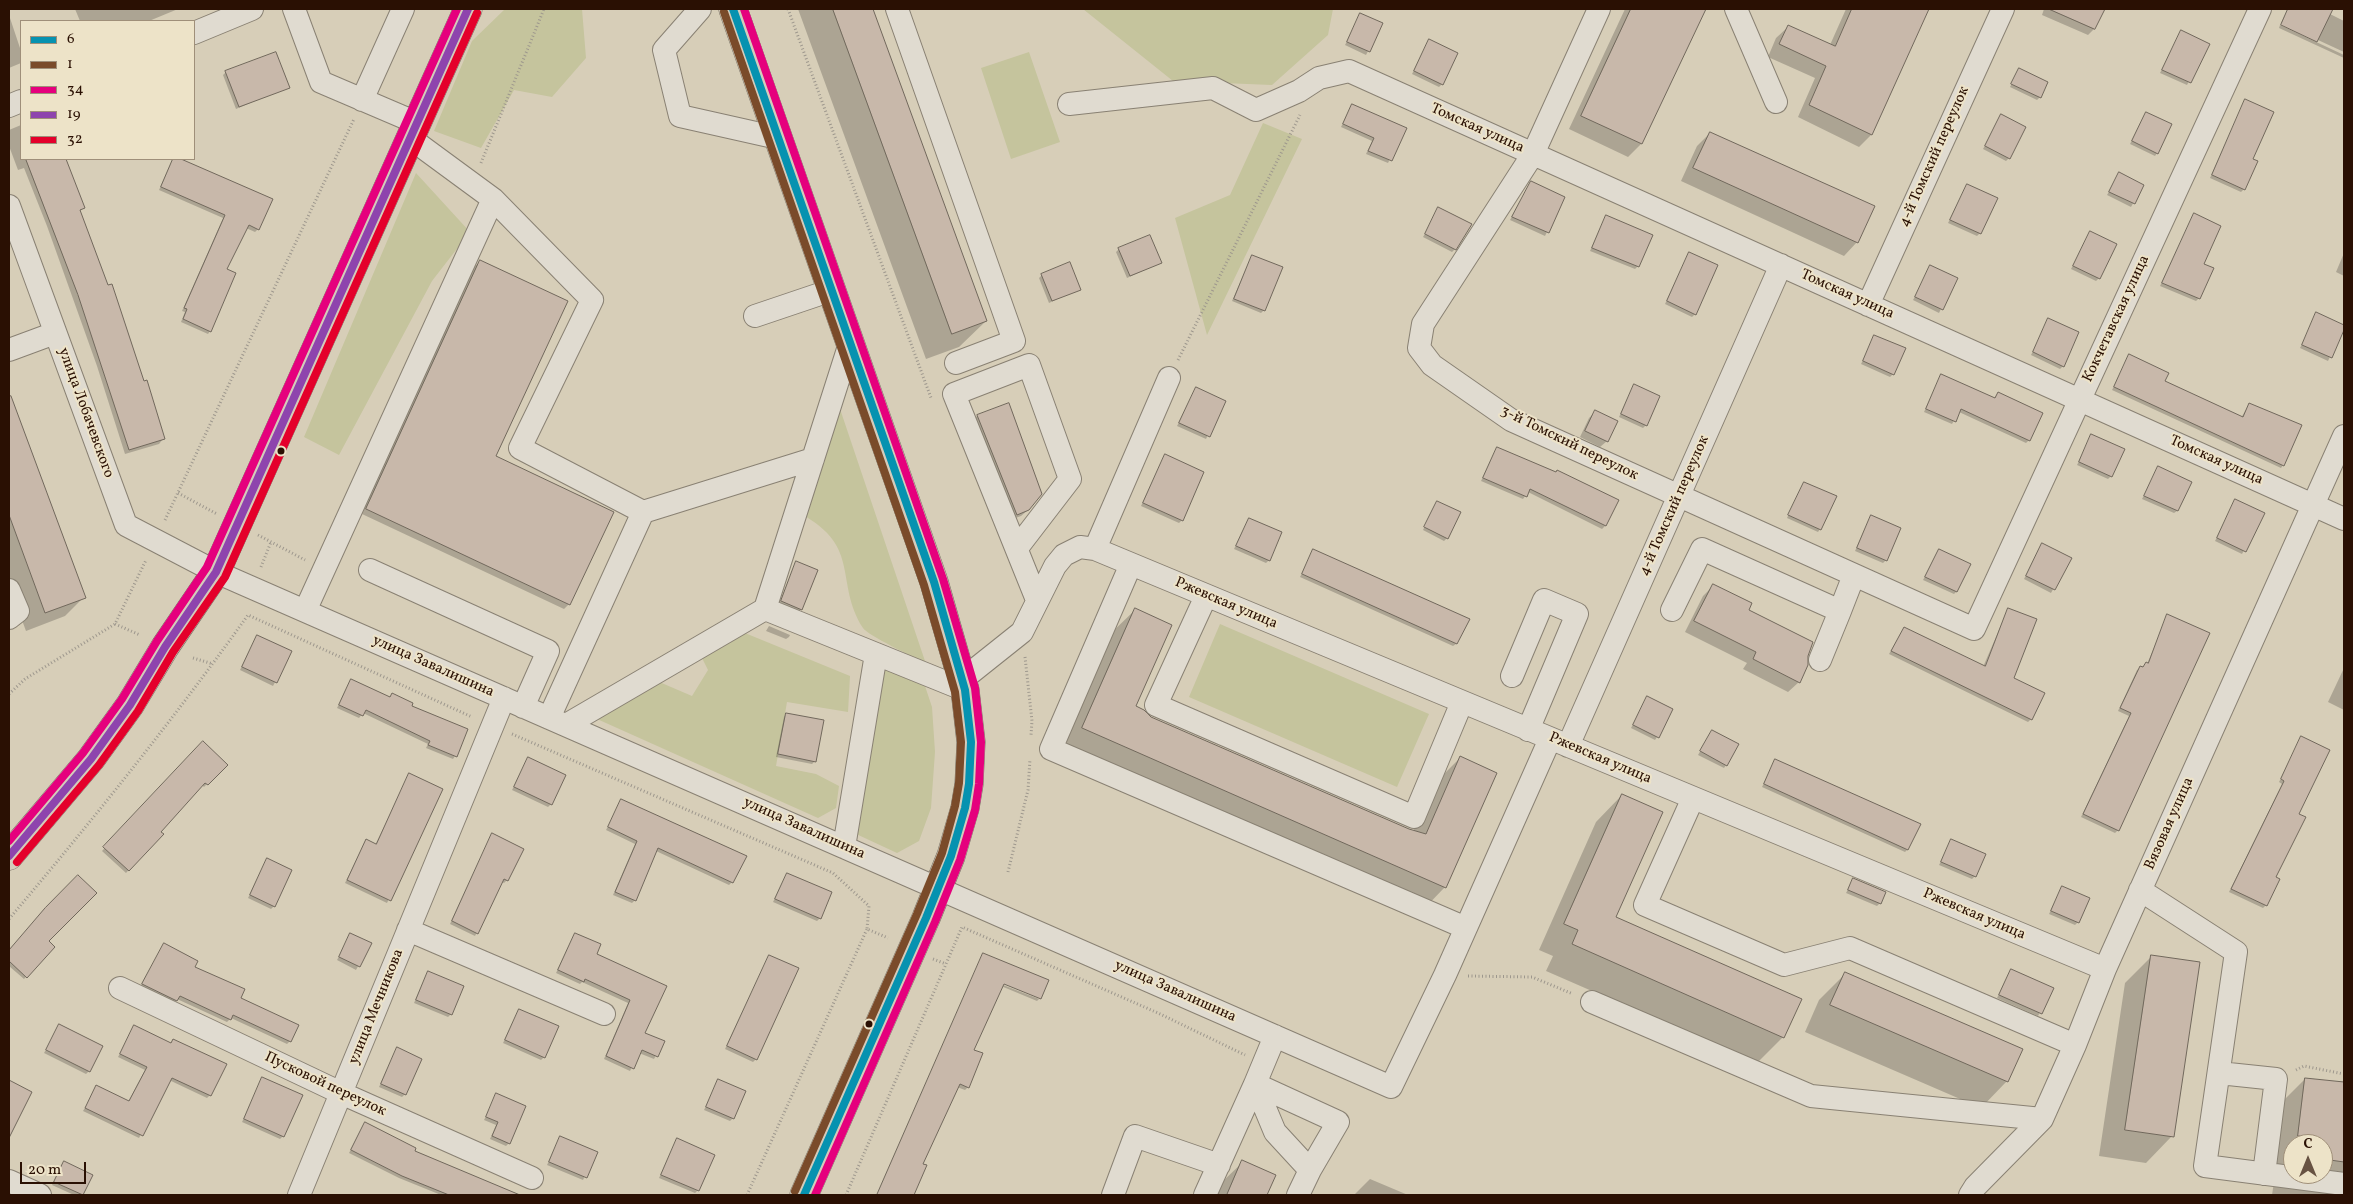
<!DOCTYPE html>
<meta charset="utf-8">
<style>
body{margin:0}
#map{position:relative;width:2353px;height:1204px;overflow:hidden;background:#d7ceb8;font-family:Vollkorn,serif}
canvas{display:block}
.frame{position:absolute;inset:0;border:10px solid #2a1003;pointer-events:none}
.legend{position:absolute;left:20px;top:20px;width:175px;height:140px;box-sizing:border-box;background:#ede3c8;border:1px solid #9f8f79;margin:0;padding:6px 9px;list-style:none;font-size:15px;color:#2a1003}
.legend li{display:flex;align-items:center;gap:10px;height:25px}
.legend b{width:25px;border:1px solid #9f8f79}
.north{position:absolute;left:2283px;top:1134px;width:50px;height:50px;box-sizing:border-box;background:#ede3c8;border:1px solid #9f8f79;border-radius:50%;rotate:0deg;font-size:14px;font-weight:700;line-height:20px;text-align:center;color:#2a1003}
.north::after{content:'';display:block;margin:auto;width:18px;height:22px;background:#675242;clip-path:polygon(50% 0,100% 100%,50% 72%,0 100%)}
.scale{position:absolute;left:20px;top:1162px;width:66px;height:22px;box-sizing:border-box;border:2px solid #2a1003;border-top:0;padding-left:6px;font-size:15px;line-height:18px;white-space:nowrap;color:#2a1003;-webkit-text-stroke:4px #ede3c8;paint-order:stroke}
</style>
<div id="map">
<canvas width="2353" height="1204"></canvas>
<div class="frame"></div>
<ul class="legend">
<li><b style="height:6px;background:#0692b0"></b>6</li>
<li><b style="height:6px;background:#7a4b2a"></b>1</li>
<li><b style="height:6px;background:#e5007d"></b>34</li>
<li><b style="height:6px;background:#8e44ad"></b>19</li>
<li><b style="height:6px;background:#e4002b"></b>32</li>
</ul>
<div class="north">С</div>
<div class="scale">20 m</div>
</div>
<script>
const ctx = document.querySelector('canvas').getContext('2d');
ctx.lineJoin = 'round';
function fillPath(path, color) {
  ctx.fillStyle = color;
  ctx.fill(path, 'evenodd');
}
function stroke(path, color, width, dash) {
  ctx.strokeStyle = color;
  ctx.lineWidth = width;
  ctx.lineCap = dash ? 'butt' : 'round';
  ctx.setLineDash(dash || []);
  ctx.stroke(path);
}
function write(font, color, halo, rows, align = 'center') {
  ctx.font = font + ' Vollkorn,serif';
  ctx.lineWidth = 4;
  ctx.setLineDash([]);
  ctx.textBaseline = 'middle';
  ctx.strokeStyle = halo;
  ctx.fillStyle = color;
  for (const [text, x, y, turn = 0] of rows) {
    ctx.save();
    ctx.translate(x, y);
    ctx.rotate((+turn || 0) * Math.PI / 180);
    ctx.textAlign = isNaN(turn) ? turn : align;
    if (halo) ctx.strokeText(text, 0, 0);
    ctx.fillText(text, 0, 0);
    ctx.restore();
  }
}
fillPath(new Path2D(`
 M505,9H582L586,58L552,97L514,90L481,148L434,131L472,41Z
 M1083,9H1333L1328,35L1272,85L1173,81Z
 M1029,52L1060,142L1011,159L981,68Z
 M1263,123L1302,139L1207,335L1175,218L1230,195Z
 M416,173L470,232L432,281L339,455L304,437Z
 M836,397L926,664C916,658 867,635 863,628C834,582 862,547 801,514Z
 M1220,624L1429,714L1397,787L1189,697Z
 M740,631L850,676L848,712L787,702L776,766L816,774L839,786L836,808L818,818L597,719L657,681L692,696L708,670L699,652Z
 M880,663L923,680L932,707L935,752L931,808L919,841L897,853L854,833Z`), '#c5c49d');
fillPath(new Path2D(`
 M75,9H178L149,21H80Z
 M798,9H872L986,321L959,347L926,359Z
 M1625,9H1704L1641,144L1628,157L1569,129Z
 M1846,9H1927L1871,135L1859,147L1798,117L1815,78L1768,57L1776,38L1789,26L1830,45Z
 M2044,9H2103L2094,29L2088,35L2042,15Z
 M2288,9H2325L2331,11L2330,14L2344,21V52L2281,23Z
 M1361,14L1382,24L1366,55L1345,45Z
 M9,15L21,51V63L9,68Z
 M2280,25L2344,55V58L2279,28Z
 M2181,32L2208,45L2187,85L2160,73Z
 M1429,41L1442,84L1439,87L1412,74Z
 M2019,70L2040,97L2037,100L2010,87Z
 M226,72L288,87L236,109L223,75Z
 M2245,101L2251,160L2244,189L2241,192L2210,178Z
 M1352,105L1405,129L1388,163L1366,154L1372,141L1341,127Z
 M2146,113L2157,153L2155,156L2130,144Z
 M2001,116L2009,158L2006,161L1983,149Z
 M21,125V159H65L83,208L80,211L163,439L159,444L125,454L97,366L47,226L24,168L18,170L9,146V130Z
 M1710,133L1857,242L1844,256L1681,181L1697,146Z
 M173,159H178L271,200L258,229L255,232L246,228L226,270L210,331L208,334L181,322L185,312L182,311L223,218L159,190Z
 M2119,174L2143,185L2131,207L2107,195Z
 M1531,183L1564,197L1545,236L1510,220Z
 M1967,186L1980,233L1977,236L1948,223Z
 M1439,209L1455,249L1452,252L1423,237Z
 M2194,215L2202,264L2199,298L2196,301L2160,286Z
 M1606,217L1638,266L1635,269L1590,251Z
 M2090,233L2099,278L2096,281L2071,269Z
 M1119,249L1160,263L1127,278L1116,252Z
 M2344,253V276L2336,272Z
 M1689,254L1695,314L1692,317L1665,304Z
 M1252,256L1264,310L1261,313L1232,301Z
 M480,262L494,457L569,604L564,609L362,514L475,266Z
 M1931,267L1956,278L1939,313L1913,300Z
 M1042,275L1079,289L1049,303L1039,278Z
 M2317,314L2344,326L2328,361L2300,348Z
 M2049,320L2063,366L2060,369L2031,355Z
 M1875,336L1893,374L1890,377L1861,364Z
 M2130,355L2164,381L2241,418L2249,404L2283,465L2281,468L2112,390Z
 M1941,376L1994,398L1998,393L2029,440L2026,443L1959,412L1952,424L1924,412Z
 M1634,386L1646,425L1643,428L1619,417Z
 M1196,389L1224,401L1206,439L1177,426Z
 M9,395L84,597L65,616L26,631L9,585Z
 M1008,405L1028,510L1021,516L1010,520L971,422L977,416Z
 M1596,411L1607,441L1600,447L1580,437L1589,418Z
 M2092,435L2111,476L2108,479L2077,465Z
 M1497,448L1617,501L1605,526L1602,529L1528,492L1523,499L1481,481Z
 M1165,456L1182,520L1179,523L1141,506Z
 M2159,467L2177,511L2174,513L2142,499Z
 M1804,483L1820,529L1818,532L1787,518Z
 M2236,500L2263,514L2242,554L2215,541Z
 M1435,506L1447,538L1444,541L1423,530Z
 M1871,516L1886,560L1883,563L1855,551Z
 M1249,519L1269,560L1266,563L1234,549Z
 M2042,544L2070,558L2051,593L2024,579Z
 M1314,550L1456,644L1453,646L1300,577Z
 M1939,550L1956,592L1954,594L1923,580Z
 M796,562L801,609L798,612L779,604Z
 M1714,585L1747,610L1799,682L1788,692L1743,669L1747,663L1685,632L1703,596Z
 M2008,609L2012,679L2031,719L2028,722L1889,654L1904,628L1983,667Z
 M1135,610L1134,707L1150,718L1413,831L1434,784L1460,758L1445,887L1419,914L1056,754L1108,636Z
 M2168,615L2118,830L2115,833L2081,817L2129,716L2118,711L2137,670L2147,664Z
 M769,626L790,635L789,637L786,639L766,631Z
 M257,636L291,652L273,686L240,670Z
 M2344,668V710L2328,702Z
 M351,680L389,697L392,695L410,706L455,756L453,759L426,748L428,744L363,713L359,718L337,708Z
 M1647,698L1657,737L1655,740L1631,728Z
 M786,714L815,761L812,764L776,757L784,717Z
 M1712,731L1726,765L1724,768L1698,755Z
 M2302,737L2298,814L2266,905L2263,908L2229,892L2282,784L2279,782Z
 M203,743L226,765L204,787L202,785L159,832L162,834L126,873L102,851Z
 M528,759L551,804L548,807L512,790Z
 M1775,761L1907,850L1905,852L1762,787Z
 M410,775L441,790L387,903L345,883L364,844L367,841L375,845Z
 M1622,795L1615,918L1783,1037L1757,1063L1546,971L1553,956L1539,950L1596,822Z
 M622,800L732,882L729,885L656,851L635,900L632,903L613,895L635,844L606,830Z
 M492,835L507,880L504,883L502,882L475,936L450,924Z
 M1952,841L1975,876L1972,879L1939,865Z
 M267,860L274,906L271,909L248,898Z
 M787,874L820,918L817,921L773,902Z
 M78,876L47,941L53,947L24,979L9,966V952Z
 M1853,880L1880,903L1877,906L1846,893Z
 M2062,888L2078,922L2075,925L2049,914Z
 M351,934L370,944L356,970L337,960Z
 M575,934L595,954L665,987L644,1033L663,1042L654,1059L639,1053L630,1071L604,1059L628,1003L582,982L580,984L556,973Z
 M164,945L193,968L239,998L290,1041L287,1044L231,1018L227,1022L177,999L173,1003L140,987Z
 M983,954L999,980L998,983L1039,999L1037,1001L1001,986L973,1050L968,1087L965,1090L957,1087L921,1164L925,1166L913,1195H877Z
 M769,957L756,1059L753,1062L725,1049Z
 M2151,957L2172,1136L2146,1163L2099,1156L2125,983Z
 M2011,970L2052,989L2038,1016L1997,998Z
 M428,972L451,1014L448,1017L414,1003Z
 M1845,974L2007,1081L1981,1108L1805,1032L1819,1000Z
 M519,1010L544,1057L541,1060L503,1043Z
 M60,1026L89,1071L86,1074L44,1053Z
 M134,1027L170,1044L173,1040L210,1095L207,1098L169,1080L139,1138L83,1111L97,1087L128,1102L145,1070L118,1057Z
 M397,1049L405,1094L402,1097L379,1087Z
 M263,1079L283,1136L280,1139L242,1122Z
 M2305,1079L2344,1083V1195H2272L2275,1175L2267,1117ZM2293,1144H2323V1174H2293Z
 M719,1080L733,1118L730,1121L704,1110Z
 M497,1095L509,1143L506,1146L490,1139L496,1125L484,1120Z
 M363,1127L413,1151L520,1195H441L399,1178L349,1153Z
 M560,1138L596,1153L583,1180L547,1165Z
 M677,1140L698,1190L695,1193L659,1178Z
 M64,1162L91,1175L82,1195H74L52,1185Z
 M1243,1162L1275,1176L1266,1195H1217L1223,1181Z
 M1370,1179L1408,1195H1354Z`), '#0003');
const building = new Path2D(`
 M833,9H873L987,321L952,334Z
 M1631,9H1706L1642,144L1581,116Z
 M1852,9H1929L1872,135L1809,105L1826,66L1779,44L1788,25L1835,46Z
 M2049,9H2105L2095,29Z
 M2288,9H2333L2317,42L2281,25Z
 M1360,13L1383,23L1370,52L1347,42Z
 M2181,30L2210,44L2191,83L2162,70Z
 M1429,39L1458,53L1443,85L1414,71Z
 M276,52L290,88L239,107L225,71Z
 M2019,68L2048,82L2041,98L2011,84Z
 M2245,99L2274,112L2253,159L2258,161L2245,190L2212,175Z
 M1352,104L1407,128L1392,161L1368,151L1374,138L1343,124Z
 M2146,112L2172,124L2158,154L2132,141Z
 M2001,114L2026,127L2010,159L1985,146Z
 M1710,132L1875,206L1858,243L1693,168Z
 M26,159H66L85,208L80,210L108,285L112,284L144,381L147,380L165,439L129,450L78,295Z
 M173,159H181L273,199L259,230L249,225L227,269L236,273L211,332L183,319L187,309L184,308L225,215L161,187Z
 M2119,172L2144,185L2135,204L2109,192Z
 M1531,181L1565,197L1549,233L1512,217Z
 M1967,184L1998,198L1981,234L1950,220Z
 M1438,207L1472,224L1456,250L1425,234Z
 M2194,213L2221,226L2204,264L2214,268L2200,299L2162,283Z
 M1606,215L1653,235L1639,267L1592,248Z
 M2090,231L2117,244L2100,279L2073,266Z
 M1150,235L1162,263L1130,276L1118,248Z
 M1689,252L1718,265L1696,315L1667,301Z
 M1252,255L1283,267L1265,311L1234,299Z
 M480,260L568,301L496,456L614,512L570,605L366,509Z
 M1070,262L1081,290L1052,301L1041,274Z
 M1930,265L1958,278L1943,310L1915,297Z
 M2316,312L2344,325V330L2332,358L2302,345Z
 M2048,318L2079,332L2064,367L2033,352Z
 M1874,335L1906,348L1894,375L1863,361Z
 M2129,354L2169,373L2165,381L2243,417L2249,403L2302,425L2284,466L2114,387Z
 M1941,374L1995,398L1998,392L2043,413L2030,441L1961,409L1956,422L1926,409Z
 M1634,384L1660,396L1647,426L1621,414Z
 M1196,387L1226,401L1210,437L1179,423Z
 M11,396L86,598L45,613L9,515V397Z
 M1009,403L1042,494L1029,510L1017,515L977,415Z
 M1595,410L1618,421L1608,442L1585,431Z
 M2091,434L2125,449L2112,477L2079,462Z
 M1497,447L1556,472L1557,470L1619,500L1606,526L1530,489L1527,497L1483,478Z
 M1165,454L1204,472L1183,521L1143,503Z
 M2158,466L2192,482L2178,511L2144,496Z
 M1804,482L1837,496L1821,530L1788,515Z
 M2235,499L2265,513L2246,552L2217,538Z
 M1437,501L1461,512L1448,539L1424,527Z
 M1871,515L1901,528L1887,561L1857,548Z
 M1249,518L1282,532L1270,561L1236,546Z
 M2042,543L2072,558L2055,590L2026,576Z
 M1313,549L1470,619L1457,644L1302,574Z
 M1939,549L1971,564L1957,592L1925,577Z
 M796,561L818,570L802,610L781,601Z
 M1713,584L1752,603L1749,610L1813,642L1808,656V665L1800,683L1753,659L1756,652L1694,621Z
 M1135,608L1172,625L1136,706L1144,710L1151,717L1409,829L1426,834L1460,756L1497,773L1446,888L1082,728Z
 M2008,608L2037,619L2014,678L2045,693L2032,720L1891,651L1904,627L1985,666Z
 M2167,614L2210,633L2119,831L2083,814L2131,713L2120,708L2140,666L2143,667L2146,662L2148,663Z
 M257,635L292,651L277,683L242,667Z
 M351,679L390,697L392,693L413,703L412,706L468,729L457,757L428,745L430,741L366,710L363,716L339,705Z
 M1647,696L1673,709L1659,738L1633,725Z
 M786,713L824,720L816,762L778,754Z
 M1712,730L1739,744L1727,766L1700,751Z
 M2301,736L2330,750L2299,814L2306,817L2276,877L2280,879L2267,906L2231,889L2284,781L2281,779Z
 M203,741L228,765L208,785L205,783L161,832L164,834L129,871L103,847Z
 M528,757L566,775L552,805L514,787Z
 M1775,759L1921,824L1908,850L1764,784Z
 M409,773L443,789L391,901L347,880L366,839L376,844Z
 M1622,794L1663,812L1616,917L1802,999L1784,1038L1572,944L1578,930L1564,924Z
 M621,799L747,856L733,883L658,848L636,901L615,892L637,841L608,827Z
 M492,833L524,849L508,881L504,879L478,934L452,921Z
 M1951,839L1986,854L1976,877L1941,862Z
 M267,858L292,870L275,907L250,895Z
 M787,873L832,892L821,919L775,899Z
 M78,875L97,893L49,941L55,947L27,978L9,961V950L45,908Z
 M1853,878L1886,892L1881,904L1848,890Z
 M2062,886L2090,898L2079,923L2051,911Z
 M350,933L372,943L360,967L339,957Z
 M575,933L601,944L597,954L667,986L645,1033L665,1041L658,1057L642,1050L634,1069L606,1056L630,1000L585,979L584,982L558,970Z
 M164,943L198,961L195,967L245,989L241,998L299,1025L291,1042L233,1015L231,1020L180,996L177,1001L142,984Z
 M983,953L1049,980L1041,999L1004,984L974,1050L983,1053L969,1088L960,1084L923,1164L927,1165L914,1195H877Z
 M769,955L799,968L757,1060L727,1046Z
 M2151,955L2200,962L2174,1137L2125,1130Z
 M2011,969L2054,988L2042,1014L1999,995Z
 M428,971L464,986L452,1015L416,1000Z
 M1845,972L2023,1049L2008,1082L1830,1005Z
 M519,1009L559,1026L545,1058L505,1040Z
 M59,1024L103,1046L90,1072L46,1050Z
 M134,1025L171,1043L173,1039L227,1064L211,1096L172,1078L143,1136L85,1108L96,1085L129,1101L147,1067L120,1054Z
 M397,1047L422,1059L406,1095L381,1084Z
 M262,1077L303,1095L284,1137L244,1119Z
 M2305,1078L2344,1082V1162L2323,1159V1144H2311L2312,1137L2298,1136Z
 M718,1079L746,1091L734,1119L706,1107Z
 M9,1080L32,1092L9,1138Z
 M496,1093L526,1106L510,1144L492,1136L498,1122L486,1117Z
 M365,1122L416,1148L415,1151L520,1195H449L402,1176L351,1150Z
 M560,1136L598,1152L587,1178L549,1162Z
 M677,1138L715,1155L699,1191L661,1175Z
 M1242,1160L1276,1175L1267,1195H1227Z
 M64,1161L93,1175L83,1195L54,1182Z`);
fillPath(building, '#c8b8aa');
stroke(building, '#71685c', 1);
const minor = new Path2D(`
 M294,9L321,82L417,123
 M700,9L664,50L680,116L778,138
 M897,9L1014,341L956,363
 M1599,9L1533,154L1423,324L1419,348L1432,365L1511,420L1974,629L2260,9
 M1736,9L1776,102
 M194,33L252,9
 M362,100L403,9
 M1069,104L1213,88L1256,110L1299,91L1319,78L1349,71L2344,519
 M9,106L21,101
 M410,138L493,199L592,300L520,448L643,512L549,718
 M9,206L126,525L216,572L1391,1087L1445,975L1550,739
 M1868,305L2003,9
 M755,316L832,290
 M850,343L765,609L965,690
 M9,350L55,333
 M643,512L813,459
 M1017,548L1070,479L1029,365L954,394L1037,600
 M1095,549L1169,378
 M1131,564L1051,749L1466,928
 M370,570L548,651L523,707
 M9,590L18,611L9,618
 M1206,596L1156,705L1414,817L1462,702
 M1672,610L1702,549L1840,611L1854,575
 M305,611L493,199
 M1820,660L1840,611
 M1512,676L1544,600L1577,614L1528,730
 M963,679L1022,632L1055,566L1064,555L1080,547L1095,549L2105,969
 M566,725L765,609
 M1568,746L1781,265
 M1693,798L1645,905L1784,965L1850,948L2075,1045
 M844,847L876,654
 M2140,890L2236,952L2205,1166L2344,1184
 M408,930L604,1014
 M120,988L341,1093L532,1178
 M1592,1002L1811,1096L2042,1119
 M1275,1036L1255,1084L1275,1132L1310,1170L1298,1195
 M2219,1073L2276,1079L2264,1174
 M9,1181L40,1195
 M299,1195L504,698
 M1113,1195L1135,1136L1219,1165
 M1205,1195L1255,1084L1338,1122L1310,1170
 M1970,1195L1975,1187L2042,1119L2075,1045L2105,969L2344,436`);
const major = new Path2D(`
 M733,9L934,582L965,690L971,742L969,784L965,808L951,856L926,918L804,1195
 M9,856L91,759L130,705L165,647L216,572L468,9`);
stroke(minor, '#898173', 24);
stroke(major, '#71685c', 29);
stroke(new Path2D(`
 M788,9L931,398
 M481,163L544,9
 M1178,360L1300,115
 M178,493L217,514
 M165,520L354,119
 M258,535L305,560
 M261,567L271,542
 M115,624L140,635
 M1025,657L1032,721L1031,735
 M193,658L213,664
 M9,694L25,679L115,624L146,560
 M512,734L833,873L869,906L867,929L888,938
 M1008,872L1028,790L1030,759
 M9,919C92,821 173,720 248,615L472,717
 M933,959L946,964
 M1468,976L1532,977L1573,994
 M2296,1070L2304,1066L2344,1074
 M747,1195L867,929
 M846,1195L962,927L1158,1013L1245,1055`), '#9d978d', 3, [1, 2.5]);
stroke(minor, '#e0dbd0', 22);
stroke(major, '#d4ccbb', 28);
stroke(new Path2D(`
 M733,9L934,582L965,690L971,742L969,784L965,808L951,856L926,918L804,1195`), '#0692b0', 8);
stroke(new Path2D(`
 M724,12L924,585L955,692L961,742L959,783L955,806L942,853L917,914L795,1191`), '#7a4b2a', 8);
stroke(new Path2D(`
 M744,9L943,579L975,688L981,742L979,784L975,810L960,860L935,922L815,1195
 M9,841L83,753L122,699L157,641L207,567L457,9`), '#e5007d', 8);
stroke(new Path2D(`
 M9,856L91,759L130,705L165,647L216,572L468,9`), '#8e44ad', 8);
stroke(new Path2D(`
 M17,862L99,765L138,711L173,652L225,577L477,13`), '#e4002b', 8);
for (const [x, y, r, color] of [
 [281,451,4.5,"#2a1003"],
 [869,1024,4.5,"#2a1003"]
]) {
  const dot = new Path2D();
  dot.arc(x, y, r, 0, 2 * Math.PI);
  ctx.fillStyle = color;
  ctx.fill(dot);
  stroke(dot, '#ede3c8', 2);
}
write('15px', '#2a1003', '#ede3c8', [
 ["Томская улица",1477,129,24],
 ["4-й Томский переулок",1935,157,-66],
 ["Томская улица",1847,295,24],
 ["Кокчетавская улица",2117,319,-65],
 ["улица Лобачевского",85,413,70],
 ["3-й Томский переулок",1569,444,26],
 ["Томская улица",2216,461,24],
 ["4-й Томский переулок",1675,506,-66],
 ["Ржевская улица",1226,604,23],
 ["улица Завалишина",433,667,24],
 ["Ржевская улица",1600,759,23],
 ["Вязовая улица",2170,824,-66],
 ["улица Завалишина",804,829,24],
 ["Ржевская улица",1974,915,23],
 ["улица Завалишина",1175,992,24],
 ["улица Мечникова",377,1007,-68],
 ["Пусковой переулок",325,1085,25]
]);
</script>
